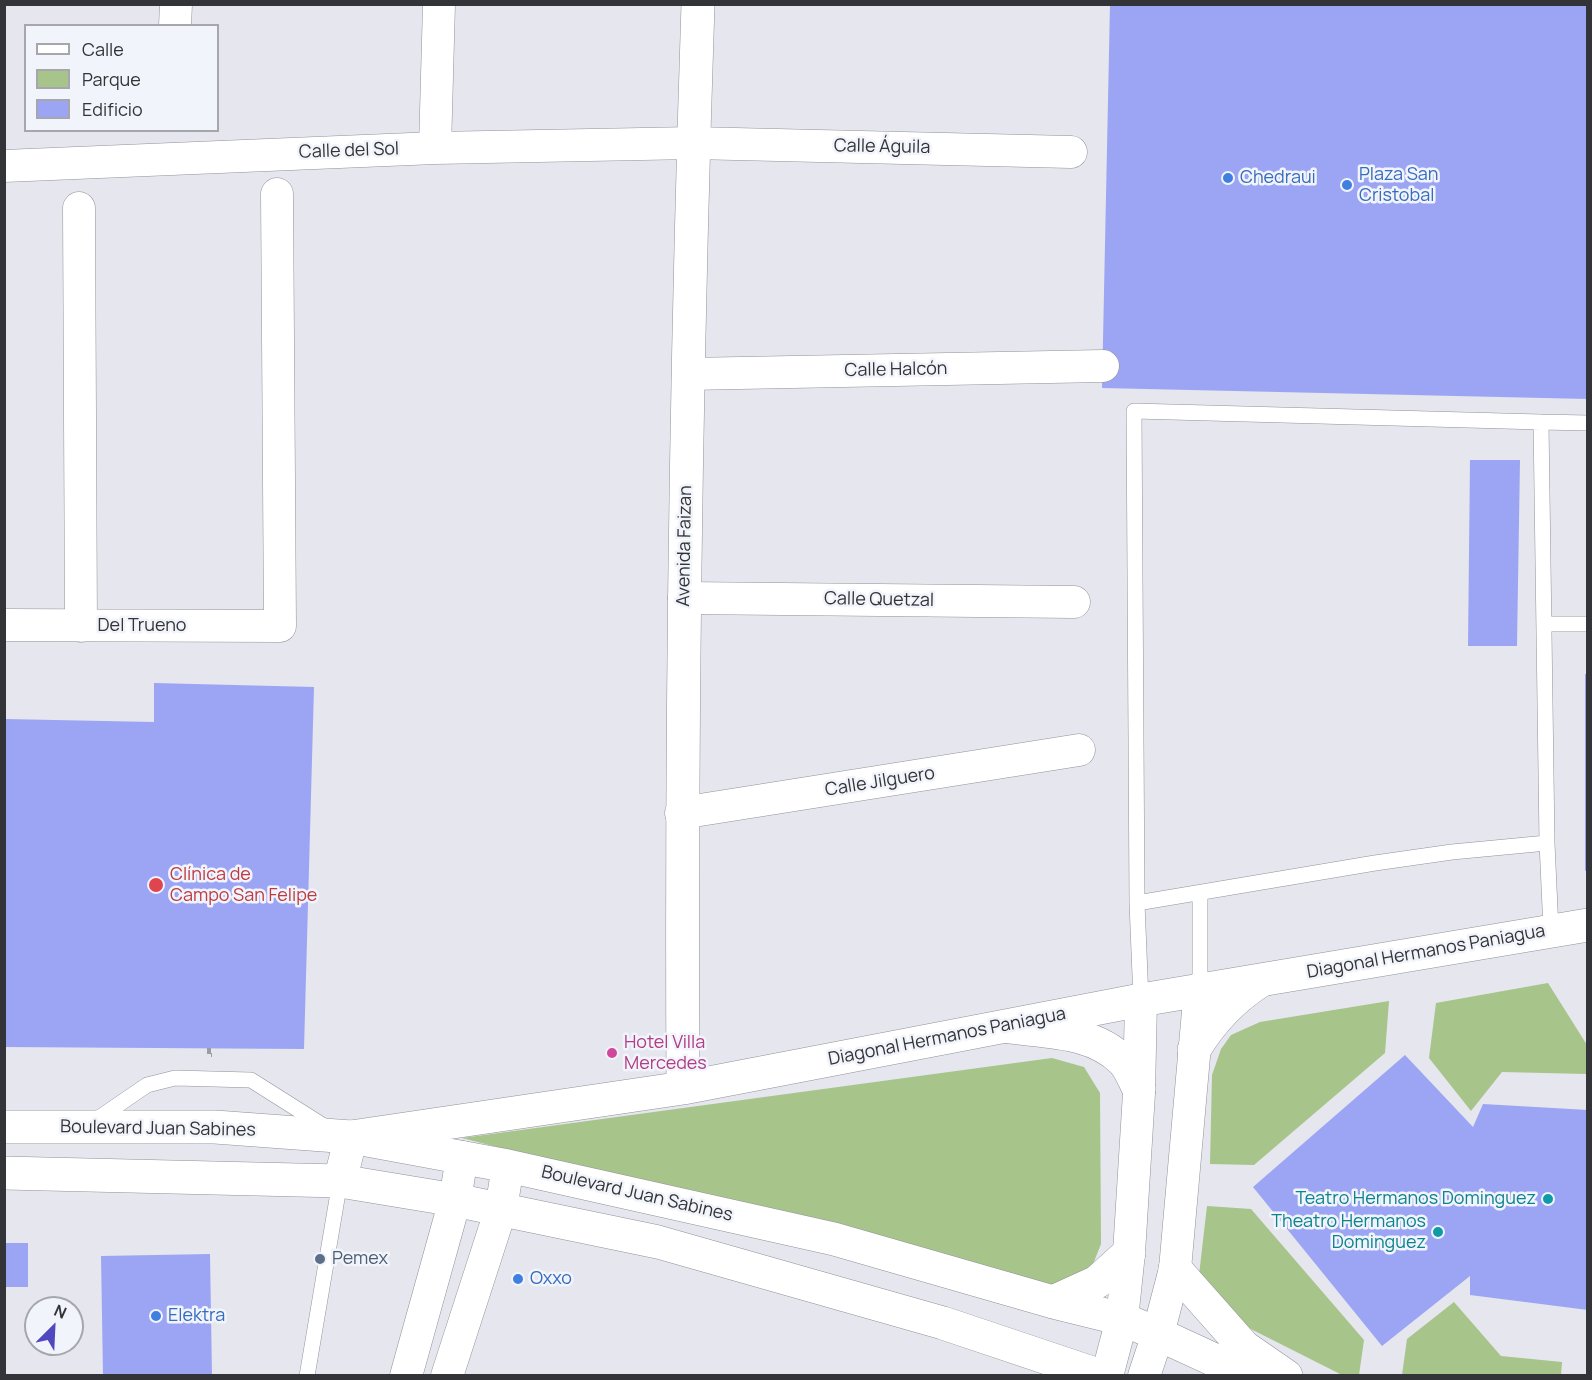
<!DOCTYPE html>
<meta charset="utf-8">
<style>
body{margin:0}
#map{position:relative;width:1592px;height:1380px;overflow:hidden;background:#e5e6ee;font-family:Manrope,sans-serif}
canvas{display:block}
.frame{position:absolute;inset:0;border:6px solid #333437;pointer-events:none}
.legend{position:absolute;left:24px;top:24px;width:195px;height:108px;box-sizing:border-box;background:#f2f4fb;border:2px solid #a6a7ad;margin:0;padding:8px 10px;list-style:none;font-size:18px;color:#333437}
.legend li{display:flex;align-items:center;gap:12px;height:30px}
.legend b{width:30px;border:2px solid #a6a7ad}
.north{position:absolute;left:24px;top:1296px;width:60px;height:60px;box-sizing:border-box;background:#f2f4fb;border:2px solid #a6a7ad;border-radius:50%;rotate:24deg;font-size:16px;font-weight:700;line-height:24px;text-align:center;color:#333437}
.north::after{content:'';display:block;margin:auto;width:21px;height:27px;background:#5148bf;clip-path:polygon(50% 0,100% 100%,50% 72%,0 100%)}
</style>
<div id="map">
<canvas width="1592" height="1380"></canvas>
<div class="frame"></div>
<ul class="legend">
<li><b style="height:8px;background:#fff"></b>Calle</li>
<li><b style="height:16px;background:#a7c48a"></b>Parque</li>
<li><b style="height:16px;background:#9ca5f3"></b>Edificio</li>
</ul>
<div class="north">N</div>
</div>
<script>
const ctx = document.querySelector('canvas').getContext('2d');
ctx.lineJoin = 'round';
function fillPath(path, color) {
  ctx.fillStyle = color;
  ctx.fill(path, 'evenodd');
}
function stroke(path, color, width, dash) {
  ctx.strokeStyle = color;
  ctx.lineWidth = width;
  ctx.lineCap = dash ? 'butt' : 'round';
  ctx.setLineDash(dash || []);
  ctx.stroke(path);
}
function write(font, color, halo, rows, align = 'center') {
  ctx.font = font + ' Manrope,sans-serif';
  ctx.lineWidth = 5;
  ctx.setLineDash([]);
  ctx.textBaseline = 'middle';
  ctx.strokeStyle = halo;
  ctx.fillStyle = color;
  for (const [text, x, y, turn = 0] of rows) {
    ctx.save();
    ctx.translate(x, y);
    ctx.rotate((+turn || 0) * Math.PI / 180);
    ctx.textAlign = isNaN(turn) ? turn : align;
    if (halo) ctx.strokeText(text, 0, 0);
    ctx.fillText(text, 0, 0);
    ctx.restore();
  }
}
fillPath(new Path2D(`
 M1548,983L1587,1045V1074L1502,1072L1471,1111L1429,1058L1436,1003Z
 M1389,1001L1385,1053L1254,1165L1210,1164L1212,1075L1221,1049L1231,1035L1260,1022Z
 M1052,1058L1084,1067L1100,1093L1101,1244L1089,1274L1058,1292L462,1138Z
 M1207,1206L1251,1209L1364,1340L1359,1375H1342L1235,1321L1199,1275Z
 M1454,1302L1501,1356L1562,1362L1561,1375H1402L1407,1339Z`), '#a7c48a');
fillPath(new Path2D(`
 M1110,4H1588V399L1102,388Z
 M1470,460H1520L1517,646H1468Z
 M1585,674H1588V870L1585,871Z
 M154,683L314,687L304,1049L5,1047V719L154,722Z
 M1405,1055L1473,1127L1483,1104L1588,1110V1310L1470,1295V1276L1382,1346L1253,1187Z
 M4,1243H28V1287H4Z
 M210,1254L212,1376H103L101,1256Z`), '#9ca5f3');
const service = new Path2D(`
 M1541,422L1588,423
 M1544,624H1588
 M1200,893V989
 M1137,903L1375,863L1452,852L1547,843
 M1141,1000L1137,903L1134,411L1541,422L1547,843L1551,930
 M93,1122L147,1085L175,1078L251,1080L327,1128
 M307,1376L340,1181`);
const minor = new Path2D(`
 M175,26L176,4
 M435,148L439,4
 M4,166L435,148L693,143L1071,152
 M79,208L81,626
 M688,374L1103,366
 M684,598L1074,602
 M4,625L280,626L277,194
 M681,813L1079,750
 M406,1376L455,1200L462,1157
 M447,1376L501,1209L508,1166
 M1107,1376L1122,1319L1129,1253L1139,1093L1141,1000
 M1144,1376L1158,1334L1175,1269L1200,989`);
const tertiary = new Path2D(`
 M1010,1027C1048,1032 1094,1031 1123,1061C1130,1068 1134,1080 1139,1089
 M1194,1050C1211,1021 1232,999 1260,981`);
const secondary = new Path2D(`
 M683,1088C681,727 686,366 698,4
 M340,1181L351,1137L683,1088L1141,1000L1588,925`);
const primary = new Path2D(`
 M4,1127H215L351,1137L508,1166L834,1239L1053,1302L1122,1319L1158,1334L1249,1376
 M4,1173L340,1181L455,1200L658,1242L943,1323L1101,1376
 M1175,1269L1244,1347L1286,1376
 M1053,1302L1097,1282L1129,1253`);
stroke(service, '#919299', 16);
stroke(minor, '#919299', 33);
stroke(tertiary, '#919299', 34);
stroke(secondary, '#919299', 34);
stroke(primary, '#919299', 34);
stroke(new Path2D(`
 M209,1048V1055H212`), '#9c9da3', 4, [6, 3]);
stroke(service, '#fff', 15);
stroke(minor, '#fff', 32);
stroke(tertiary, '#fff', 33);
stroke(secondary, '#fff', 33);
stroke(primary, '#fff', 33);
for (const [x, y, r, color] of [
 [1228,178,6,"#3f7fe0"],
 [1347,185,6,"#3f7fe0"],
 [156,885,8,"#e0444e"],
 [612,1053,6,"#d1479c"],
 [1548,1199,6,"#0f9aa8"],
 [1438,1232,6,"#0f9aa8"],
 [320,1259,6,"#5c6f8a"],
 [518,1279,6,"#3f7fe0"],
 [156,1316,6,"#3f7fe0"]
]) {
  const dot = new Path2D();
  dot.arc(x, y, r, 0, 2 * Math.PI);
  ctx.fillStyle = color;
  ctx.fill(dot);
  stroke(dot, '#f2f4fb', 2);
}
write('18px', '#333437', '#f2f4fb', [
 ["Calle Águila",882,147,1],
 ["Calle del Sol",349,151,-2],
 ["Calle Halcón",896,370,-1],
 ["Avenida Faizan",685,546,-89],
 ["Calle Quetzal",879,600,1],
 ["Del Trueno",142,626],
 ["Calle Jilguero",880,782,-9],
 ["Diagonal Hermanos Paniagua",1426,952,-10],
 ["Diagonal Hermanos Paniagua",947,1037,-11],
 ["Boulevard Juan Sabines",158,1129,1],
 ["Boulevard Juan Sabines",637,1194,13]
]);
write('18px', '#366cbe', '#f2f4fb', [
 ["Plaza San",1359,175],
 ["Cristobal",1359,196],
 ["Chedraui",1240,178],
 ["Oxxo",530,1279],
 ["Elektra",168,1316]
], 'left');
write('18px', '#be3a42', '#f2f4fb', [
 ["Clínica de",170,875],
 ["Campo San Felipe",170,896]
], 'left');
write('18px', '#b23c85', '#f2f4fb', [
 ["Hotel Villa",624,1043],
 ["Mercedes",624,1064]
], 'left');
write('18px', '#0d838f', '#f2f4fb', [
 ["Teatro Hermanos Dominguez",1536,1199],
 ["Theatro Hermanos",1426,1222],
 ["Dominguez",1426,1243]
], 'right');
write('18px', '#4e5e75', '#f2f4fb', [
 ["Pemex",332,1259]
], 'left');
</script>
